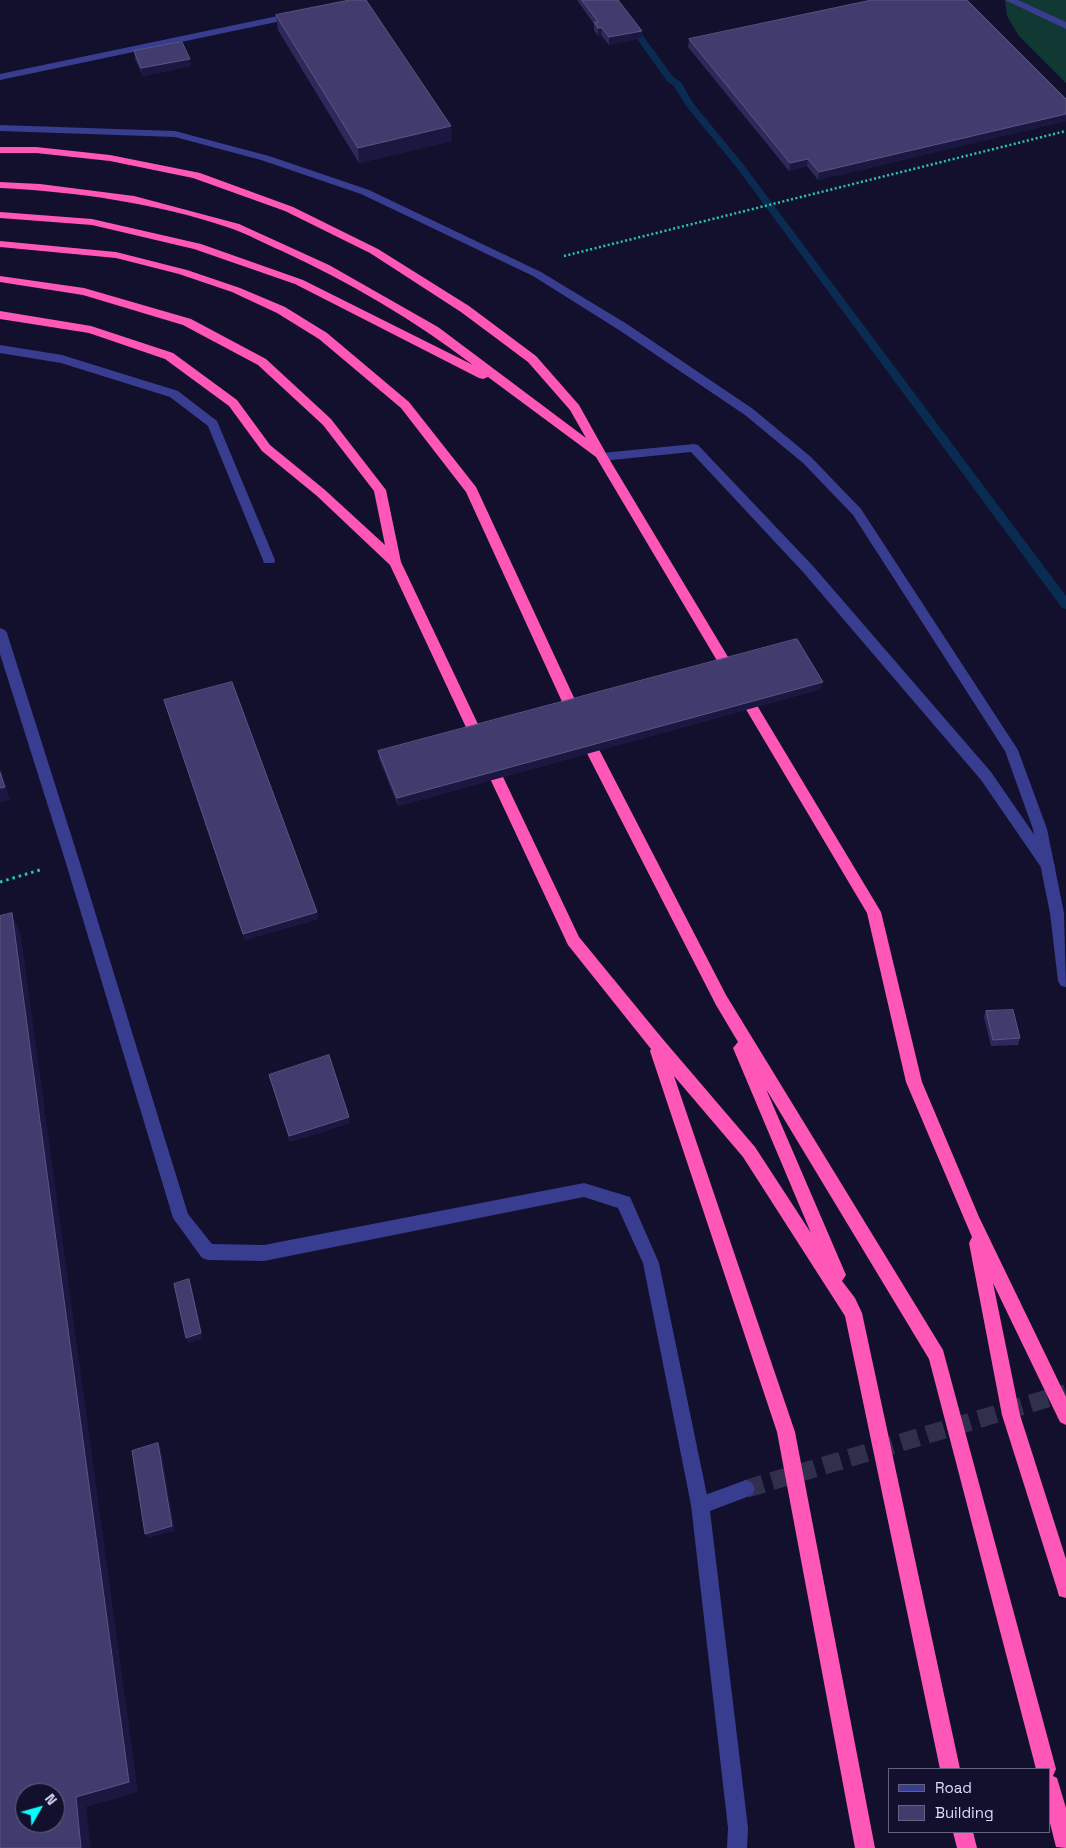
<!DOCTYPE html>
<style>
body{margin:0}
#map{position:relative;width:1066px;height:1848px;overflow:hidden;background:#12102d;font-family:"Space Grotesk",sans-serif}
canvas{display:block}
.legend{position:absolute;left:888px;top:1768px;width:162px;height:65px;box-sizing:border-box;background:#12102d;border:1px solid #636281;margin:0;padding:6px 9px;list-style:none;font-size:15px;color:#dddcff}
.legend li{display:flex;align-items:center;gap:10px;height:25px}
.legend b{width:25px;border:1px solid #636281}
.north{position:absolute;left:15px;top:1783px;width:50px;height:50px;box-sizing:border-box;background:#12102d;border:1px solid #636281;border-radius:50%;rotate:52deg;font-size:14px;font-weight:700;line-height:20px;text-align:center;color:#dddcff}
.north::after{content:'';display:block;margin:auto;width:18px;height:22px;background:#08fdff;clip-path:polygon(50% 0,100% 100%,50% 72%,0 100%)}
</style>
<div id="map">
<canvas width="1066" height="1848"></canvas>
<ul class="legend">
<li><b style="height:6px;background:#383d8f"></b>Road</li>
<li><b style="height:14px;background:#413c6d"></b>Building</li>
</ul>
<div class="north">N</div>
</div>
<script>
const ctx = document.querySelector('canvas').getContext('2d');
ctx.lineJoin = 'round';
function fillPath(path, color) {
  ctx.fillStyle = color;
  ctx.fill(path, 'evenodd');
}
function stroke(path, color, width, dash) {
  ctx.strokeStyle = color;
  ctx.lineWidth = width;
  ctx.lineCap = dash ? 'butt' : 'round';
  ctx.setLineDash(dash || []);
  ctx.stroke(path);
}
fillPath(new Path2D(`
 M1005,0H1066V83L1019,36L1007,16Z`), '#123833');
fillPath(new Path2D(`
 M609,0H617L673,77L681,82L693,103L743,164L1066,596V609L1062,608L737,168L686,106L674,86L667,81Z`), '#0a2b52');
stroke(new Path2D(`
 M746,1489L1066,1393`), '#302f4c', 18, [18, 9]);
stroke(new Path2D(`
 M564,256L1066,131`), '#29c6ae', 2.5, [2, 2.5]);
stroke(new Path2D(`
 M0,882L43,869`), '#29c6ae', 3, [2.5, 4]);
fillPath(new Path2D(`
 M0,345L62,355L178,391L217,421L275,560L274,563H264L263,560L208,426L170,397L61,363L0,353Z
 M694,444L698,445L813,566L991,772L1053,862L1055,866L1053,870L1048,872L1043,870L981,780L803,572L691,452L602,461L596,457L602,453Z
 M0,628L5,630L7,633L79,860L188,1214L212,1244L264,1245L584,1183L630,1197L659,1263L709,1505L706,1511L700,1514L694,1511L691,1505L643,1263L618,1208L584,1197L264,1261L208,1260L202,1258L173,1218L65,860L0,654Z`), '#383d8f');
fillPath(new Path2D(`
 M1005,0H1018L1066,22V29Z
 M297,12L302,15L300,17L0,80V74Z
 M0,125L175,131L269,156L369,190L541,272L627,324L753,409L811,457L861,509L1018,750L1047,829L1064,913L1066,987L1061,986L1058,981L1050,913L1033,829L1005,751L853,515L803,463L745,415L619,330L533,276L361,194L261,160L175,137L0,131Z
 M746,1480L752,1483L755,1489L752,1495L710,1511L748,1828L747,1848H727L728,1828L691,1505L694,1499Z`), '#383d8f');
fillPath(new Path2D(`
 M0,147H36L110,155L200,173L293,207L378,249L469,306L536,356L579,405L608,457L881,912L922,1082L979,1217L1066,1397V1425L1060,1422L993,1283L1020,1415L1066,1559V1598L1059,1596L1057,1589L1002,1415L969,1243L972,1237L906,1082L867,913L596,457L488,377L483,379L479,378L295,284L194,249L92,225L0,218V212L92,219L201,244L303,280L473,365C414,320 349,282 282,251C265,244 248,234 230,228C156,203 78,192 0,188V182L40,184L134,196L239,224L329,265L438,327L586,438L570,410L528,362L461,312L370,253L285,211L193,178L110,161L36,153H0Z
 M0,241L116,252L187,270L240,288L285,307L327,333L409,402L476,487L589,730L726,995L943,1350L1056,1769L1053,1776L1057,1778L1066,1808V1848L1056,1847L1050,1823V1769H1036L929,1359L766,1089L846,1275L842,1281L855,1298L862,1313L960,1769H940L845,1316L743,1157L674,1076L795,1432L875,1848H855L777,1432L650,1051L651,1049L568,945L390,565L317,496L262,451L229,406L165,359L89,333L0,319V311L91,326L173,353L237,400L270,445L325,490L385,545L374,491L323,425L258,365L183,325L83,295L0,282V276L84,288L191,319L266,359L331,419L386,490L401,562L579,937L661,1037L755,1147L811,1233L733,1048L738,1042L716,1005L575,730L466,492L401,408L319,339L277,313L232,292L179,274L116,258L0,247Z
 M953,1832H973L977,1848H957Z`), '#ff57b7');
fillPath(new Path2D(`
 M577,0H618L642,31L641,38L609,45L601,35L598,36L594,30V24Z
 M276,15L452,141L359,163L278,30Z
 M689,39L1066,99V121L818,180L807,166L789,171L688,47Z
 M134,51L191,66L143,76L135,59Z
 M821,689L398,806L379,758L378,751Z
 M164,700L317,912L318,919L245,940Z
 M986,1011L1020,1038L1018,1045L991,1046L984,1017Z
 M269,1075L350,1123L290,1142Z`), '#2e295b');
fillPath(new Path2D(`
 M598,28H602L601,35L598,36Z
 M642,31L641,38L609,45V37Z
 M190,59L191,66L143,76L141,68Z
 M1066,114V121L818,180L819,172Z
 M451,126L452,141L359,163L358,148Z
 M808,159L807,166L789,171L790,163Z
 M823,682L821,689L398,806L397,798Z
 M0,768L10,800L0,803Z
 M317,912L318,919L245,940L243,934Z
 M12,913L21,936L138,1792L86,1807L91,1848H81L76,1797Z
 M349,1117L350,1123L290,1142L289,1136Z
 M189,1279L191,1285L203,1339L188,1343L186,1338Z
 M158,1443L161,1448L175,1531L148,1538L145,1534Z`), '#1b1741');
const building = new Path2D(`
 M350,0H366L451,126L358,148L276,15Z
 M582,0H618L642,31L609,37L602,28H598L594,22H598Z
 M872,0H967L1066,99V114L819,172L808,159L790,163L689,39Z
 M182,42L190,59L141,68L134,51Z
 M797,639L823,682L397,798L378,751Z
 M232,682L317,912L243,934L164,700Z
 M0,772L5,787L0,788Z
 M12,913L129,1782L76,1797L81,1848H0V916ZM25,1793H55V1823H25Z
 M1013,1010L1020,1038L993,1040L986,1011Z
 M329,1055L349,1117L289,1136L269,1075Z
 M189,1279L201,1333L186,1338L174,1284Z
 M158,1443L172,1526L145,1534L132,1451Z`);
fillPath(building, '#413c6d');
stroke(building, '#595584', 1);
</script>
